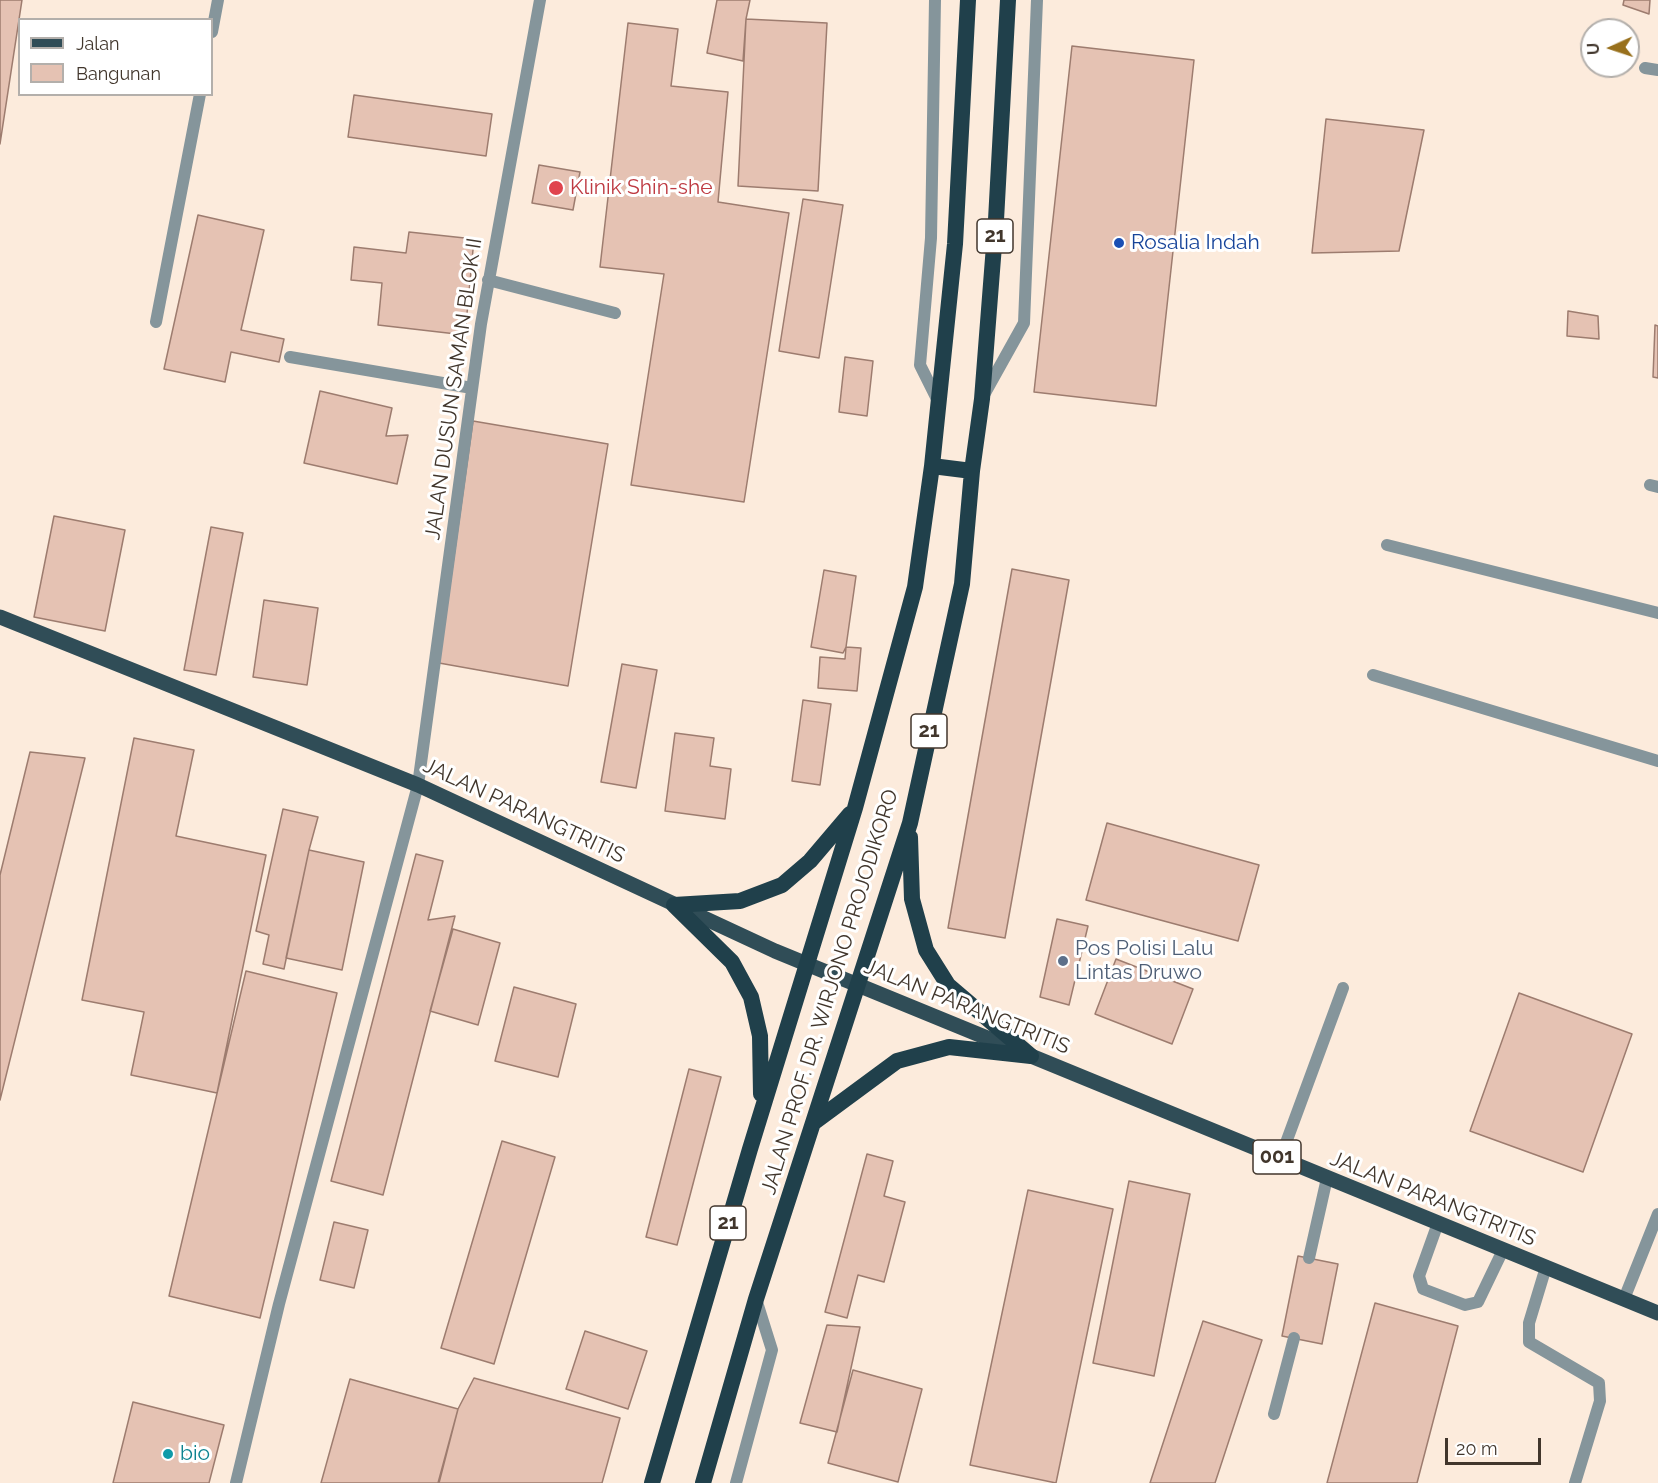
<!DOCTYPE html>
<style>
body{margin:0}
#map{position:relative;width:1658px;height:1483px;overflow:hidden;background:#fcebdc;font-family:Raleway,sans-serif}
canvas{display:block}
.legend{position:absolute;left:18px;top:18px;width:195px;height:78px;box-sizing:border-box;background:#fff;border:2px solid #b3afab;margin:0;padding:8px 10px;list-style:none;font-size:18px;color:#41362c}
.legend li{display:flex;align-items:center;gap:12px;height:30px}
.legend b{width:30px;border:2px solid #b3afab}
.north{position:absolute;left:1580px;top:18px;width:60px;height:60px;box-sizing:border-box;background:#fff;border:2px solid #b3afab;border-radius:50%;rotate:267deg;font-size:16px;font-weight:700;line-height:24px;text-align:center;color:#41362c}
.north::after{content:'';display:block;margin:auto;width:21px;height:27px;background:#98701c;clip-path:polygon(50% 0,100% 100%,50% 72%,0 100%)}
.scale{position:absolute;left:1445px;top:1438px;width:96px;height:27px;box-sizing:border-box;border:3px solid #41362c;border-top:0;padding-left:8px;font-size:18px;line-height:21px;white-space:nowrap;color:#41362c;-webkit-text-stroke:4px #fff;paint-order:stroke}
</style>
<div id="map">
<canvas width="1658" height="1483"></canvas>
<ul class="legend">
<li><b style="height:8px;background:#304d57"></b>Jalan</li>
<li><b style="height:16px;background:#e5c2b3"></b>Bangunan</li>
</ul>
<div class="north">U</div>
<div class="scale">20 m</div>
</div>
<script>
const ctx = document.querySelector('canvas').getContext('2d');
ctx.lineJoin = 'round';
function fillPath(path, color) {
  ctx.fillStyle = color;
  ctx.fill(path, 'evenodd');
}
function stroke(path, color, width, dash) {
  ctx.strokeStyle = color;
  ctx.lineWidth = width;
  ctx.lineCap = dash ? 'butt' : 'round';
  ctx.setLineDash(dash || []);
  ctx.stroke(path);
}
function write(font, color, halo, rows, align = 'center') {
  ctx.font = font + ' Raleway,sans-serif';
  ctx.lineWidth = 6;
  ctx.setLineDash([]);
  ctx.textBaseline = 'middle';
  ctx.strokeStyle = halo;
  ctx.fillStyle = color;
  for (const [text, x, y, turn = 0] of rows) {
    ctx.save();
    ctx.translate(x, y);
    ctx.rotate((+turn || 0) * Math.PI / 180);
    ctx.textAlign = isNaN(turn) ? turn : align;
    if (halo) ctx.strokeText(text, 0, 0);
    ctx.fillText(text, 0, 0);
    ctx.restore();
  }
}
const building = new Path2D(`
 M0,0H22L0,144Z
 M717,0H750L746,19L743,61L707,53Z
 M1624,0H1650L1649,14L1623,5Z
 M746,19L827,23L818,191L738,186Z
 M628,23L678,29L671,86L728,92L718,202L789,213L744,502L631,485L664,274L600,267Z
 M1072,46L1194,60L1156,406L1034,392Z
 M354,95L492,114L486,156L348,137Z
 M1326,119L1424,130L1399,251L1312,253Z
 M539,165L580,172L573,210L532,203Z
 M803,199L843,205L819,358L779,351Z
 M198,215L264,230L241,330L284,339L279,362L231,352L225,382L164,369Z
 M409,232L474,239L465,335L378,325L382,283L351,280L354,247L406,253Z
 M1568,311L1598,316L1599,339L1567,336Z
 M1655,325L1658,326V378L1653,377Z
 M845,357L873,361L867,416L839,412Z
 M320,391L392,408L386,436L408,435L397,484L304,463Z
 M473,421L608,444L568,686L439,663Z
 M54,516L125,530L105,631L34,617Z
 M211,527L243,533L216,675L184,670Z
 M1012,569L1069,580L1005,938L948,928Z
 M824,570L856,576L846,647L843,653L811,647Z
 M264,600L318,608L307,685L253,677Z
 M846,647L861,648L857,691L818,688L820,657L845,659Z
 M622,664L657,670L636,788L601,782Z
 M803,700L831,704L820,785L792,781Z
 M675,733L714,738L710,766L731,769L725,819L665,811Z
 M134,738L194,750L176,836L266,855L217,1093L131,1075L144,1012L82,1000Z
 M30,752L85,758L0,1100V875Z
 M283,809L318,817L309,850L284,969L263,964L269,935L256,931Z
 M1107,823L1259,865L1238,941L1086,900Z
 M309,850L364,862L342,970L286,958Z
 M416,854L443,861L428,920L455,916L383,1195L331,1181Z
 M1057,919L1088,926L1069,1005L1040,997Z
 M453,929L500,943L478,1025L430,1011Z
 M1116,959L1193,989L1172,1044L1095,1014Z
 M246,971L337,993L260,1318L169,1296Z
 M514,987L576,1004L558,1077L495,1061Z
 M1519,993L1632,1034L1583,1172L1470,1131Z
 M689,1069L721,1077L677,1245L646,1237Z
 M502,1141L555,1157L494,1364L441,1348Z
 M867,1154L893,1161L884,1196L905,1202L884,1282L858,1275L847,1318L825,1312Z
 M1129,1181L1190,1194L1154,1376L1093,1363Z
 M1028,1190L1113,1209L1056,1483L970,1465Z
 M334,1222L368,1230L354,1288L320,1280Z
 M1298,1256L1338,1264L1322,1344L1282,1336Z
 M1375,1303L1458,1326L1417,1483H1327Z
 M1203,1321L1262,1340L1215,1483H1150Z
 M827,1325L860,1327L837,1432L800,1423Z
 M585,1331L647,1351L628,1409L566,1389Z
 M853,1370L922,1389L898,1482L828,1463Z
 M474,1378L620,1418L602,1483H439L458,1409Z
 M350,1379L458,1409L438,1483H321Z
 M133,1402L224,1425L209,1483H113Z`);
fillPath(building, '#e5c2b3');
stroke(building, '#9d7c6f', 1.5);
stroke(new Path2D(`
 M212,32L218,0
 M156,322L200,94
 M1650,485L1658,487
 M1280,1159L1343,988
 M1438,1223L1419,1276L1423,1289L1465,1305L1478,1302L1503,1250
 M1309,1258L1327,1178
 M1274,1414L1294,1338
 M236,1483L279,1304L418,785`), '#85959b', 12);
stroke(new Path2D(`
 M1645,68L1658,70
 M488,280L615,313
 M290,357L472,388
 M1387,545L1658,613
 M1373,675L1658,761
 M418,785L481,324L540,0
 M1546,1267L1529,1323V1342L1599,1383L1600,1401L1575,1483
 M1624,1299L1658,1214`), '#85959b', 12);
stroke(new Path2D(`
 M935,0L931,238L920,365L938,401
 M985,393L1024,323L1037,0
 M736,1483L772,1350L756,1299`), '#85959b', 12);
stroke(new Path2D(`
 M0,617L418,785L775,951L1658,1313`), '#304d57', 15);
stroke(new Path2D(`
 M932,466L972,471
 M910,837L912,899L926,950L948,985L1031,1056
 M674,905L732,962L751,997L760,1036L761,1094
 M674,905L740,901L782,885L810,861L850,814
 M813,1123L897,1061L949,1047L1031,1056
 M652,1483L750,1149L855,808L915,587L932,466L955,244L968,0
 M703,1483L756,1299L910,823L962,584L972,471L982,399L996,220L1008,0`), '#20404b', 16);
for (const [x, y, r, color] of [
 [556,188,8,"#e0444e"],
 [1119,243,6,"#1a4fb4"],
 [1063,961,6,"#5c6f8a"],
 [168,1454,6,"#0f9aa8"]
]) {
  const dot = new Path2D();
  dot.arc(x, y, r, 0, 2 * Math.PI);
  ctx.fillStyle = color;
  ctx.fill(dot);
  stroke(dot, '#fff', 2);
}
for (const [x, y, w] of [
 [995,236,36],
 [929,731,36],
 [1277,1157,48],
 [728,1223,36]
]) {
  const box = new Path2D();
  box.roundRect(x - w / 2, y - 17, w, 34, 4.5);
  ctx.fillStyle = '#fff';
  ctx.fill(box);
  stroke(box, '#41362c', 1.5);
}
write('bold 20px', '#41362c', null, [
 ["21",995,236],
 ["21",929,731],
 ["001",1277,1157],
 ["21",728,1223]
]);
write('21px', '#be3a42', '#fff', [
 ["Klinik Shin-she",570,188]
], 'left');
write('21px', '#164399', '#fff', [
 ["Rosalia Indah",1131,243]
], 'left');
write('21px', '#41362c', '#fff', [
 ["JALAN DUSUN SAMAN BLOK II",454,389,-82],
 ["JALAN PARANGTRITIS",524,811,25],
 ["JALAN PROF. DR. WIRJONO PROJODIKORO",830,992,-73],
 ["JALAN PARANGTRITIS",967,1007,22],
 ["JALAN PARANGTRITIS",1433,1199,22]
]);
write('21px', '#4e5e75', '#fff', [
 ["Pos Polisi Lalu",1075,949],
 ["Lintas Druwo",1075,973]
], 'left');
write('21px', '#0d838f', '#fff', [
 ["bio",180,1454]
], 'left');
</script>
